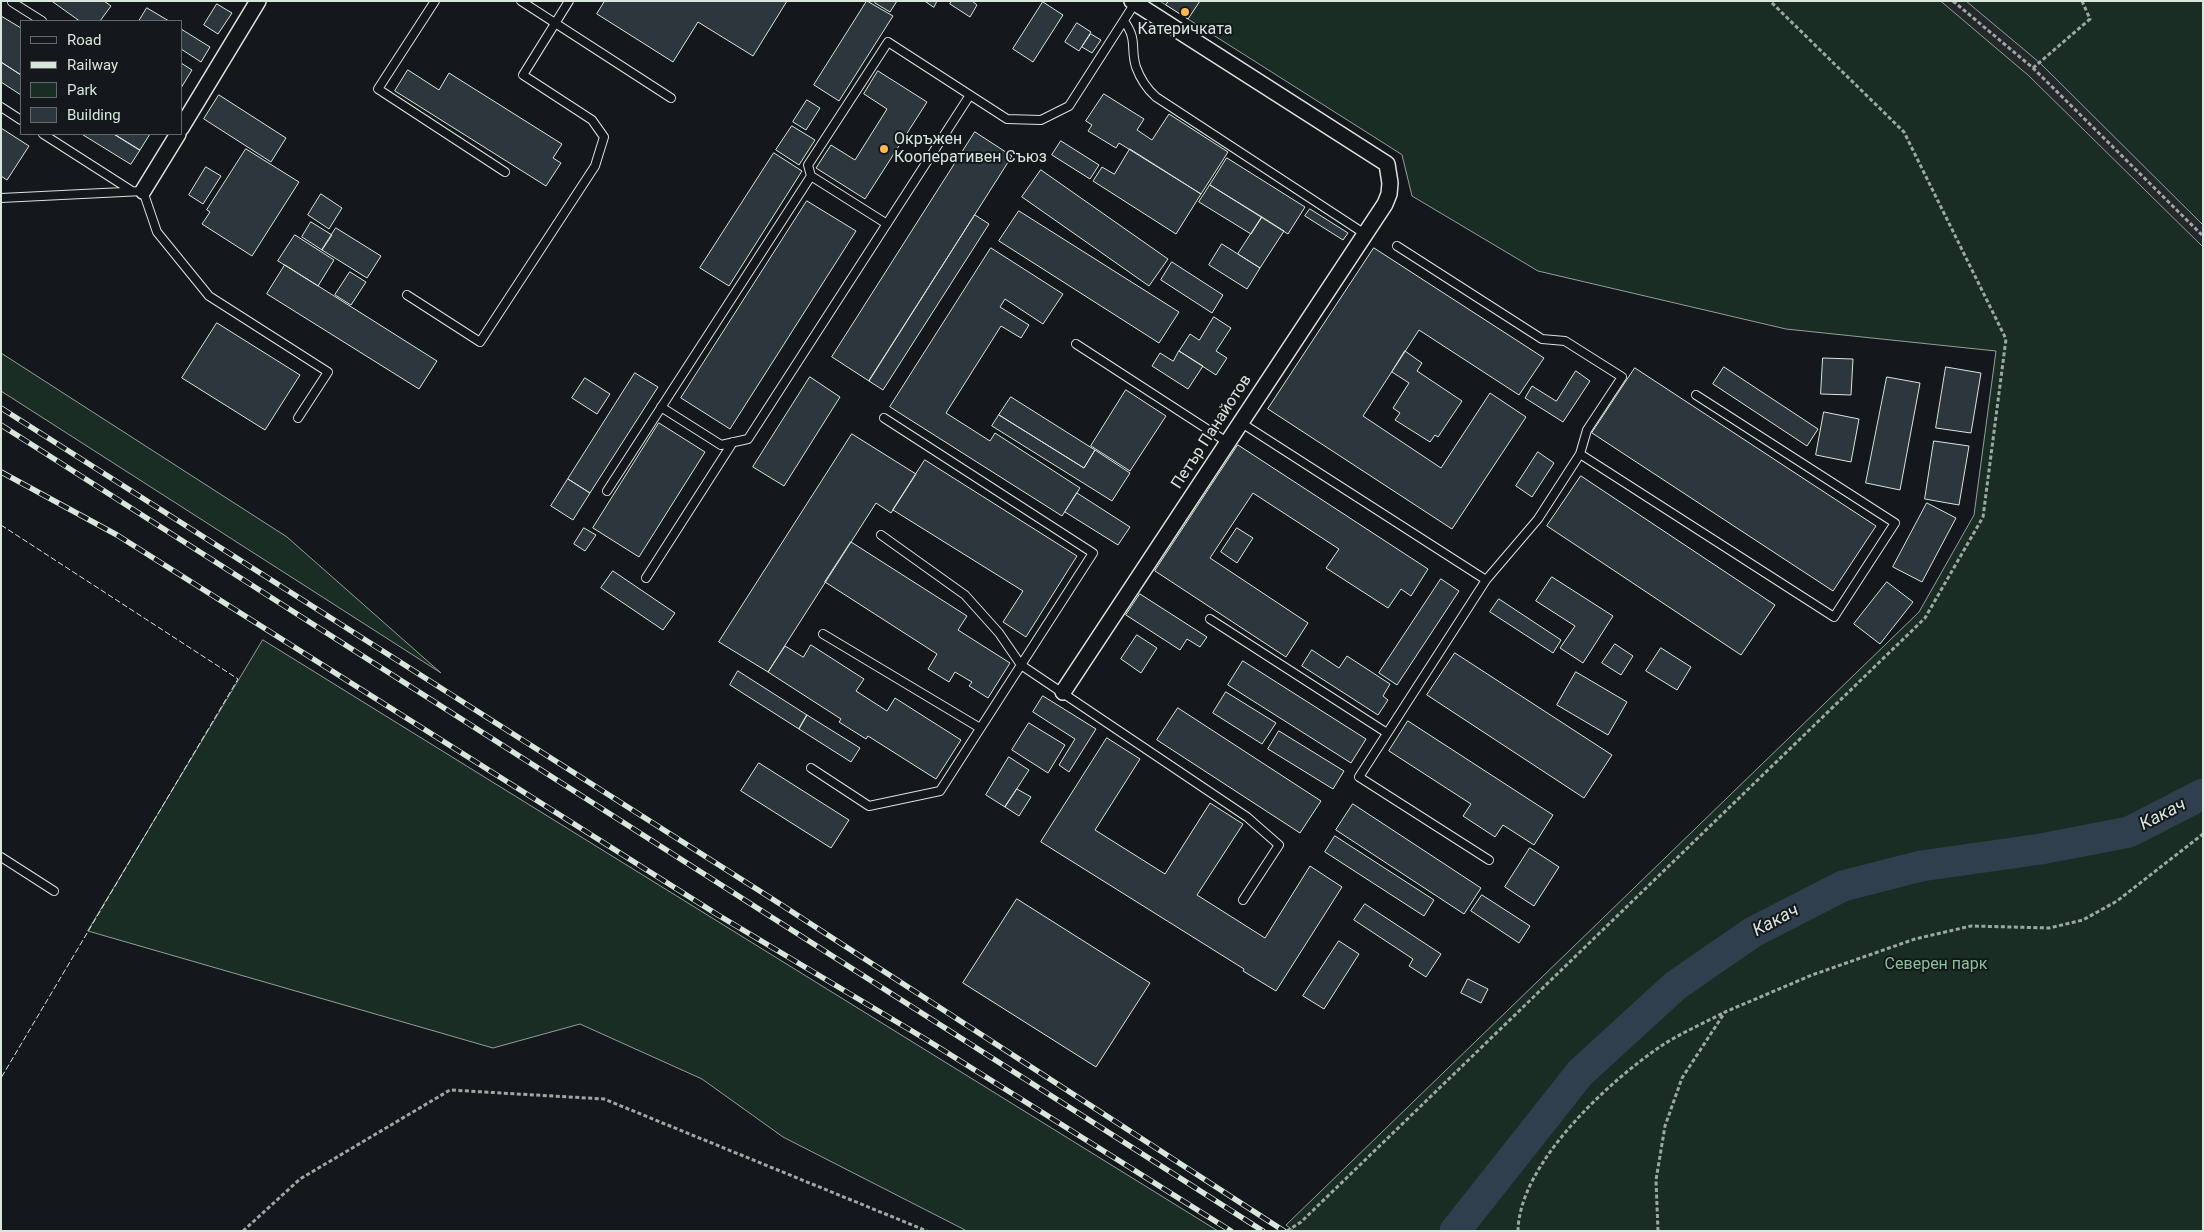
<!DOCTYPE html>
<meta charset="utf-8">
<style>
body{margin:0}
#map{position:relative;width:2204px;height:1232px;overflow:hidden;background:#14181c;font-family:Roboto,sans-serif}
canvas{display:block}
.frame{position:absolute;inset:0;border:2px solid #d8e6dc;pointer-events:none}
.legend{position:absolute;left:20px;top:20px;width:162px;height:115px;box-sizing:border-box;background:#14181c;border:1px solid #626a69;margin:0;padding:6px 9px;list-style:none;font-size:15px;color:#d8e6dc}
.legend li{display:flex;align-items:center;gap:10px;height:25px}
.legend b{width:25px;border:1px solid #626a69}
</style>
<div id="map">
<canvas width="2204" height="1232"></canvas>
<div class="frame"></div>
<ul class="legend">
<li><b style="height:6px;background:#14181c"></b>Road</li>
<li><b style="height:6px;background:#d8e6dc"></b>Railway</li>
<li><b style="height:14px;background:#1a2d24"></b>Park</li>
<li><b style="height:14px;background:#2c363c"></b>Building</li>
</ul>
</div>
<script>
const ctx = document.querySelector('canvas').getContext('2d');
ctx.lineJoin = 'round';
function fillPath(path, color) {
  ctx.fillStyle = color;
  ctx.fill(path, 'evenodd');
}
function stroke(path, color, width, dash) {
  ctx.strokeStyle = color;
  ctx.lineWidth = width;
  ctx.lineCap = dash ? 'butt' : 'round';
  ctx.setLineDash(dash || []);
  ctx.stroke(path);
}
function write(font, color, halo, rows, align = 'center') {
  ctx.font = font + ' Roboto,sans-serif';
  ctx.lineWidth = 4;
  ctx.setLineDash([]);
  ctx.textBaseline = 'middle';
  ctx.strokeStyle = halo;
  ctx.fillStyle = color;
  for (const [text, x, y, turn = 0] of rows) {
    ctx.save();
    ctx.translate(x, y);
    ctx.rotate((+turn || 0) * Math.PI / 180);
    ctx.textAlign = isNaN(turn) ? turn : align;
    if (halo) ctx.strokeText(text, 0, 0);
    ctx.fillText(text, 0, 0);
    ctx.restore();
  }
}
const green = new Path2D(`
 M1160,1H2203V1231H1294L1286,1225L1919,612L1974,515L1996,351L1786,329L1538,271L1412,196L1402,155Z
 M1,353L287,537L441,673L1,391Z
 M263,640L1218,1231H967L783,1137L702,1079L580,1024L493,1048L88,931Z`);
fillPath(green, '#1a2d24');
stroke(green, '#939e99', 1);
const parking = new Path2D(`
 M1941,1H1966L2040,63L2203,225V247L2029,76Z`);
fillPath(parking, '#24282b');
stroke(parking, '#939e99', 1);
stroke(new Path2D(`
 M1455,1231L1580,1073L1675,986L1753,932L1843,886L1921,866L2041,849L2129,832L2203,794`), '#2f3f4d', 31);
const building = new Path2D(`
 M52,1H104L111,6L100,21H80Z
 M605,1H787L753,56L698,22L673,62L597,14Z
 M867,1L893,16L839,101L814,85Z
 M876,1H897L890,12L875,3Z
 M925,1H937L934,7Z
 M952,1H972L977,5L970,17L950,4Z
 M1169,1H1200L1188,19L1166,5Z
 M1043,2L1063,15L1033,62L1013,49Z
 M217,4L232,13L218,34L204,25Z
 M147,8L169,21H139Z
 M1,16L21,28V75L1,62Z
 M1077,23L1091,32L1079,51L1065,42Z
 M181,29L210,47L201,62L181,49Z
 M1091,34L1101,40L1092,53L1082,47Z
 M1,62L21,75V95L1,82Z
 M181,63L192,70L181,88Z
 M408,70L439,90L449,73L562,144L553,158L561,163L546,186L395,91Z
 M878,71L927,102L865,199L816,168L831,145L855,160L887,109L864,94Z
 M1104,94L1144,119L1137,130L1152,140L1169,114L1228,152L1201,194L1119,143L1116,148L1088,131L1092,125L1086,121Z
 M219,95L286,138L271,162L204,119Z
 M807,100L820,108L806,130L793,122Z
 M792,126L815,140L799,165L776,150Z
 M1,128L29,146L7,180L1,176Z
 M975,132L1012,156L869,381L832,357Z
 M82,134H114L140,150L131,164Z
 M114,134H150L140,150Z
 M1061,141L1099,165L1090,179L1052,155Z
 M246,149L299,182L252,256L202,224L210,212L207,210Z
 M1130,149L1201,194L1176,234L1093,181L1102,167L1114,174Z
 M774,153L802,171L729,286L700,268Z
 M1227,158L1305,207L1288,234L1210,185Z
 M206,167L221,176L203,204L189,195Z
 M1041,170L1168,259L1149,286L1022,197Z
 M1210,185L1262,217L1251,234L1199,202Z
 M321,194L342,208L329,229L308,215Z
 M807,201L856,231L730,429L681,398Z
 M1310,209L1348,233L1343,240L1305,216Z
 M1019,211L1179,312L1159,343L999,241Z
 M975,215L989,224L883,390L869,381Z
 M1262,217L1284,231L1260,268L1238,254Z
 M311,222L332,235L322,250L302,237Z
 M336,228L381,256L367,278L322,250Z
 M295,235L334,260L318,286L278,261Z
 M1222,244L1260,268L1247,289L1209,265Z
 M991,248L1063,294L1043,324L1005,299L1000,307L1029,325L1021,338L1001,326L946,413L990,441L995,433L1080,488L1062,516L890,407Z
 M1374,248L1544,358L1519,395L1419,330L1363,416L1441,468L1490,393L1526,417L1452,529L1268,409Z
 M1172,262L1223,295L1212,313L1161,280Z
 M285,265L437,361L419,389L267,294Z
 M350,272L366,282L351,305L335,295Z
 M1214,317L1231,328L1216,351L1227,358L1216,375L1179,351L1190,334L1199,340Z
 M217,323L300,375L265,430L182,378Z
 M1179,351L1203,366L1188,389L1152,366L1160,353L1173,361Z
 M1405,351L1422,363L1417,371L1462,401L1438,437L1435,435L1430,442L1395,420L1400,413L1393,408L1409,383L1392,372Z
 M1823,358L1853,359L1851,395L1821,394Z
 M1724,367L1818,429L1807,446L1713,384Z
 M1946,367L1981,373L1971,433L1936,428Z
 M1635,368L1876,526L1833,591L1592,433Z
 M1576,371L1590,381L1563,422L1525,398L1532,386L1556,401Z
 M635,373L658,387L590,493L568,479Z
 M810,377L840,397L784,486L753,467Z
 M1887,377L1920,383L1900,490L1866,483Z
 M585,378L610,394L597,414L572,398Z
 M1126,390L1166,416L1130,471L1091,446Z
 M1011,397L1095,450L1084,468L999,415Z
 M1824,412L1859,419L1851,462L1816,455Z
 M999,415L1084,468L1095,450L1130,473L1112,501L992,426Z
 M659,423L705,452L639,557L593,528Z
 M852,434L916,474L891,513L876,503L768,672L719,642Z
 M1934,441L1969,446L1959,505L1925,499Z
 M1238,445L1428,569L1411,596L1401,589L1388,608L1326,568L1339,549L1253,493L1210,558L1308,623L1286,657L1155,571Z
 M1538,452L1554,463L1532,497L1516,486Z
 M925,460L1077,556L1026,637L1003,622L1023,591L893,510Z
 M1581,476L1775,605L1741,655L1547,526Z
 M568,479L590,493L573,520L551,506Z
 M1077,493L1130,527L1118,545L1065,512Z
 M1927,503L1956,518L1922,582L1893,567Z
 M584,528L596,535L585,551L574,544Z
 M1237,528L1253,538L1237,563L1221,552Z
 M851,542L967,616L958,630L1010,663L988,698L969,686L972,682L955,672L949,682L928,669L937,654L825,582Z
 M613,571L675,613L663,630L601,588Z
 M1552,577L1613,616L1583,663L1560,648L1575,626L1536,601Z
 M1441,579L1459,591L1397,685L1379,673Z
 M1887,582L1913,602L1880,644L1854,624Z
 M1140,594L1207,637L1200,647L1187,639L1180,650L1126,615Z
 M1499,599L1561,640L1553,653L1490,612Z
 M1137,635L1157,648L1141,673L1121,659Z
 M1615,644L1633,656L1621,675L1602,663Z
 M811,645L864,679L856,691L887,711L895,698L961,740L936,779L868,736L866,739L839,722L841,719L768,672L785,646L803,657Z
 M1661,648L1691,667L1677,690L1646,671Z
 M1312,650L1339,668L1347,656L1390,684L1383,696L1388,700L1378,715L1302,666Z
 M1455,653L1612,755L1584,798L1427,695Z
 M1243,661L1366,739L1351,763L1228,685Z
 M738,671L807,715L799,729L730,685Z
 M1576,672L1627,702L1608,735L1557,705Z
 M1226,692L1276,723L1262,744L1213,713Z
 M1043,696L1096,729L1069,772L1059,765L1075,739L1033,712Z
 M1178,708L1321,801L1300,833L1157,740Z
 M807,715L860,748L851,762L799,729Z
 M1408,721L1553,815L1534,845L1503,825L1495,837L1463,816L1471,804L1389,751Z
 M1029,723L1065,745L1048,773L1012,750Z
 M1279,731L1344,771L1333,789L1268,749Z
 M1107,738L1140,759L1095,830L1165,874L1210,803L1243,824L1197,895L1265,938L1310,866L1342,887L1276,991L1243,971L1244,969L1041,842Z
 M1009,757L1029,770L1005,807L986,795Z
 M759,763L849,820L831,848L741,791Z
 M1017,789L1031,797L1019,816L1005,807Z
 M1353,804L1481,888L1464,914L1336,830Z
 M1335,836L1434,900L1424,916L1325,852Z
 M1530,848L1559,867L1534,906L1505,887Z
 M1482,895L1530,926L1519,943L1471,911Z
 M1017,899L1150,983L1096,1067L963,983Z
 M1365,904L1441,954L1426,977L1409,966L1413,959L1354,920Z
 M1339,941L1359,954L1324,1009L1303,996Z
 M1468,979L1488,989L1481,1003L1461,993Z`);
fillPath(building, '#2c363c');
stroke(building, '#d8e6dc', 1);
const lane = new Path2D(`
 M435,1L378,89L505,172
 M521,1L671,98
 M12,2L42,21
 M1124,21C1138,40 1130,48 1136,67C1140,78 1147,89 1156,97L1365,234
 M1,107L21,120
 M43,134L132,191
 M811,176L887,224
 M1,198L143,191L157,232L209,296L328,372L298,418
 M1397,246L1542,339L1565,341L1622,377L1587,430L1580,454
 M407,295L480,342L595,166L604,137L592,120L523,75L569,1
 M1076,344L1227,442
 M661,407L721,445L748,439L970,95
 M1240,422L1486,580L1359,777L1489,860
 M607,491L811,176L808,165L888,42L1007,119L1041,120L1069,106L1135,3
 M881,535L965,595L999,633L1021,665L1093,553L884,418
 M646,578L733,442
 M1486,580L1538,519L1580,454L1834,617L1895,523L1696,395
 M1210,619L1387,733
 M823,634L980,728
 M811,768L869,806L940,791L1021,665L1247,817L1279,845L1243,900
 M1,857L54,891`);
const street = new Path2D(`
 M181,128L258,1
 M143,191L178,134
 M1063,692L1385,204L1389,194L1390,183L1387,164L1132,1`);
stroke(lane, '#d8e6dc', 10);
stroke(street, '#d8e6dc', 18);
stroke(new Path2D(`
 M1953,1L2033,68L2203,236
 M2033,68L2090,19L2082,1
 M243,1231L300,1179L450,1090L604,1099L927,1231
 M1287,1231L1301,1222L1925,618L1983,517L2006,339L1904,132L1770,1
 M1518,1231C1519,1164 1608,1082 1661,1046C1681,1033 1704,1023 1725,1012
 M1658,1231L1656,1180L1665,1126L1682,1078L1725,1012L1812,975L1915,939L1971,926L2049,928L2083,920L2117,901L2203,834`), '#9da8a2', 3, [4, 2.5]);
stroke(lane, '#14181c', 8);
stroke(street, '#14181c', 15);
const rail = new Path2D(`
 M1,408L777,902L1284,1231
 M1,425L1263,1231
 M1,472L117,535L718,915L927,1040L1231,1231`);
stroke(rail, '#d8e6dc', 5.5);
stroke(rail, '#14181c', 4, [11]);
stroke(new Path2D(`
 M1,525L238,679L1,1078`), '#d8e6dc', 1, [6, 2.5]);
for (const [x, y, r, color] of [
 [1185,12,5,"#ffb74d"],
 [884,149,5,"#ffb74d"]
]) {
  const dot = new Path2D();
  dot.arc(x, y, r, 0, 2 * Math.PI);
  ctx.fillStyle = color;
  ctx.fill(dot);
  stroke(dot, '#14181c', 2);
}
write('16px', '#d8e6dc', '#14181c', [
 ["Катеричката",1185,30],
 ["Окръжен",894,140,"left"],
 ["Кооперативен Съюз",894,158,"left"]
]);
write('16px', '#d8e6dc', '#14181c', [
 ["Петър Панайотов",1212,432,-57]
]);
write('16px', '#8ac095', '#14181c', [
 ["Северен парк",1936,965]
]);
write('italic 18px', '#d8e6dc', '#14181c', [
 ["Какач",2163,815,-27],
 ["Какач",1776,921,-28]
]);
</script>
